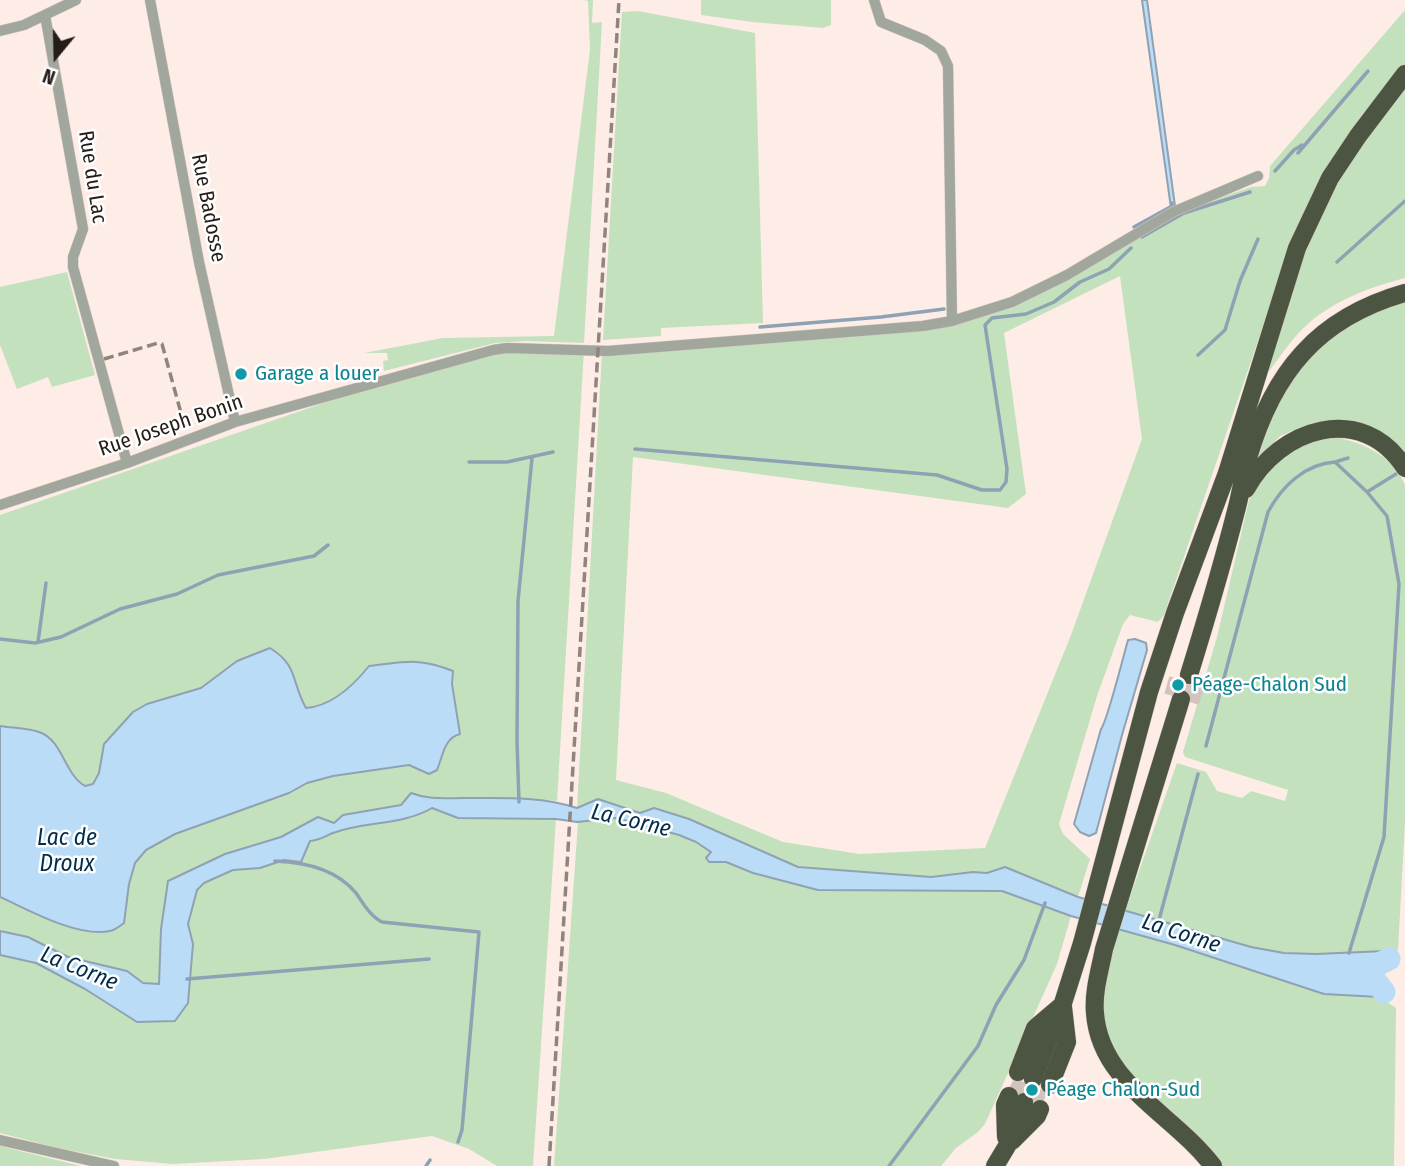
<!DOCTYPE html>
<meta charset="utf-8">
<style>
body{margin:0}
#map{position:relative;width:1405px;height:1166px;overflow:hidden;background:#fdede6;font-family:"Fira Sans Condensed",sans-serif}
canvas{display:block}
.north{position:absolute;left:21px;top:21px;width:70px;height:70px;-webkit-text-stroke:5px #fefefe;paint-order:stroke;rotate:199deg;font-size:19px;font-weight:700;line-height:28px;text-align:center;color:#251c17}
.north::after{content:'';display:block;margin:auto;width:24px;height:32px;background:#251c17;clip-path:polygon(50% 0,100% 100%,50% 72%,0 100%)}
</style>
<div id="map">
<canvas width="1405" height="1166"></canvas>
<div class="north">N</div>
</div>
<script>
const ctx = document.querySelector('canvas').getContext('2d');
ctx.lineJoin = 'round';
function fillPath(path, color) {
  ctx.fillStyle = color;
  ctx.fill(path, 'evenodd');
}
function stroke(path, color, width, dash) {
  ctx.strokeStyle = color;
  ctx.lineWidth = width;
  ctx.lineCap = dash ? 'butt' : 'round';
  ctx.setLineDash(dash || []);
  ctx.stroke(path);
}
function write(font, color, halo, rows, align = 'center') {
  ctx.font = font + ' "Fira Sans Condensed",sans-serif';
  ctx.lineWidth = 5;
  ctx.setLineDash([]);
  ctx.textBaseline = 'middle';
  ctx.strokeStyle = halo;
  ctx.fillStyle = color;
  for (const [text, x, y, turn = 0] of rows) {
    ctx.save();
    ctx.translate(x, y);
    ctx.rotate((+turn || 0) * Math.PI / 180);
    ctx.textAlign = isNaN(turn) ? turn : align;
    if (halo) ctx.strokeText(text, 0, 0);
    ctx.fillText(text, 0, 0);
    ctx.restore();
  }
}
fillPath(new Path2D(`
 M584,0H593L592,23L602,22L584,343L527,341L495,343L384,371L383,361L388,360L387,353H364L443,338L554,336L590,50L588,1Z
 M701,0H831V25L823,28L752,22L701,15Z
 M1405,10V64L1345,146L1294,236L1164,615L1158,622L1130,615L1123,624L1097,696L1059,824L1063,834L1090,859L1078,897L1005,867L987,873L973,872L931,877L798,867L689,819L654,808L641,813L625,809L607,801L577,808L602,352L922,328L1005,309L1187,209L1251,187L1265,186L1269,178L1270,166ZM1120,276L1142,439L1071,635L985,848L860,854L783,842L666,793L616,780L633,457L1008,508L1026,494L1004,333Z
 M638,11L755,33L763,323L661,328V336L603,340L622,12Z
 M1405,83V278C1374,286 1343,297 1316,317C1296,332 1282,354 1267,374L1263,373L1305,240L1324,199Z
 M67,272L95,375L52,387L48,377L17,389L0,345V287Z
 M1405,301V454L1384,437L1338,422L1306,425L1280,436L1257,460L1252,458L1275,404L1318,342L1372,311Z
 M584,350L557,801L521,798L428,799L411,793L401,805L343,815L334,823L318,817L281,837L225,854L168,881L161,929L159,984L143,983L127,971L68,957L28,937L0,931V515L387,381L506,351Z
 M1333,437C1363,442 1392,455 1405,485V822L1398,950C1349,954 1299,958 1251,947C1209,937 1168,921 1125,911L1177,763L1206,772L1217,791L1242,798L1251,791L1285,801L1288,790L1185,757L1183,752L1217,637L1250,496L1262,474L1308,438Z
 M432,808L458,818L556,819L533,1166H497L469,1149L432,1136L264,1159L173,1164L115,1159L58,1148L0,1133V955L36,963L85,989L136,1022L193,944L188,924L197,890L204,883L233,870L260,868L284,860L301,862L310,841C321,840 326,835 336,832C368,821 403,825 432,808Z
 M616,818C649,827 683,833 711,852L706,858L709,862H726L753,873L818,890L1002,891L1071,916L1057,964L985,1124L978,1132L956,1148L941,1166H554L578,822Z
 M1119,929L1175,945L1324,994L1380,997L1396,1008L1394,1166H1222L1208,1145L1130,1076L1116,1059L1106,1031L1101,998L1110,955Z
 M0,1146L81,1166H0Z`), '#c4e1bd');
const water = new Path2D(`
 M1142,0H1147L1175,206L1171,208Z
 M1135,639L1146,643L1147,650L1122,735L1096,833L1089,836L1080,832L1074,824L1101,729C1107,722 1124,654 1128,640Z
 M270,648C299,666 291,682 306,708C332,706 353,686 369,666C404,662 419,657 453,671L452,684L460,734C444,738 443,756 437,770L429,774L409,765L333,776L307,783L289,793L175,834L146,850L135,863L129,884L124,923C120,926 115,930 110,931C78,938 29,910 0,897V726C12,728 27,728 39,732C63,740 64,774 85,786L93,784L99,773L104,744L133,712L147,704L201,688L237,661Z
 M411,793C429,800 444,798 464,798C502,798 541,796 577,808L598,799L640,813L654,808L689,819L798,867L931,877L973,872L987,873L1005,867L1078,897L1251,947L1284,953L1316,954L1385,951L1380,997L1324,994L1175,945L1071,916L1002,891L818,890L753,873L726,862H709L706,858L711,852L696,842L679,835L616,818L577,822L556,819L458,818L432,808C403,825 368,821 336,832C326,835 321,840 310,841L301,862L284,860L260,868L233,870L204,883L197,890L188,924L193,944L188,1003L175,1021L137,1022L85,989L36,963L0,955V931L28,937L68,957L127,971L143,983L159,984L161,929L168,881L225,854L281,837L318,817L334,823L343,815L401,805Z`);
fillPath(water, '#bbdcf6');
stroke(water, '#8ea2b3', 2);
stroke(new Path2D(`
 M1298,153L1368,71
 M1275,171L1294,150L1302,145
 M1134,227L1172,206V203
 M1142,237L1184,213L1250,192
 M1337,262L1405,201
 M760,327L881,317L944,309
 M1198,355L1225,330L1240,281L1258,239
 M635,449L937,475L982,490H1000L1006,482L1007,469L985,325L992,318L1026,314L1054,302L1080,282L1109,269L1131,248
 M1348,458L1335,462L1367,492L1396,474
 M469,462H507L553,452
 M0,639L35,643L61,637L120,609L177,594L218,575L314,556L328,545
 M38,642L46,583
 M1206,746L1268,512C1282,486 1305,464 1335,462
 M519,802L517,741L518,601L532,458
 M275,861C305,862 336,869 356,893C363,903 370,916 382,922L479,932L462,1130L458,1142
 M1159,920L1198,774
 M1349,953L1384,837L1399,584L1387,516L1367,492
 M187,979L429,959
 M426,1166L430,1160
 M889,1166L978,1046L996,1005L1024,960L1045,903`), '#8ea2b3', 3.5);
stroke(new Path2D(`
 M1367,970L1384,992
 M1367,970L1389,959`), '#bbdcf6', 23);
stroke(new Path2D(`
 M1173,696L1180,672
 M1190,702L1198,678
 M1015,1098L1025,1075
 M1032,1105L1042,1082`), '#d2c3bd', 18, [18, 9]);
const street = new Path2D(`
 M150,0L199,262L235,422
 M45,15L83,229L73,257V267L127,463
 M0,31L24,25L76,0
 M952,321L1012,302L1067,275L1173,212L1258,176
 M0,505L127,463L235,422L493,350L507,348L608,351L923,326L952,321L948,66L941,51L925,40L881,22L874,0
 M0,1140L114,1166`);
const highway = new Path2D(`
 M1246,489C1279,428 1362,401 1405,468
 M1189,675C1206,620 1222,566 1236,511C1241,493 1243,475 1248,458C1273,373 1317,318 1405,293
 M1181,699L1104,949C1100,970 1093,992 1095,1013C1100,1084 1175,1115 1213,1166
 M1018,1072L1035,1028L1061,1006
 M1033,1079L1063,1003L1082,943L1149,692L1175,613L1227,473L1297,248L1330,178L1358,136L1405,74
 M1050,1085L1067,1042L1063,1007
 M1006,1137L1005,1105L1009,1096
 M1012,1141L1037,1116L1040,1109
 M995,1166L1007,1146L1024,1102`);
stroke(street, '#d6c7c1', 11);
stroke(highway, '#d6c7c1', 19);
stroke(street, '#a2a79d', 10);
stroke(highway, '#4b5541', 18);
stroke(new Path2D(`
 M104,359L158,343L162,344L181,413
 M549,1166L619,0`), '#90847e', 3.5, [10, 5]);
for (const [x, y, r, color] of [
 [241,374,7,"#0f9aa8"],
 [1178,685,7,"#0f9aa8"],
 [1032,1090,7,"#0f9aa8"]
]) {
  const dot = new Path2D();
  dot.arc(x, y, r, 0, 2 * Math.PI);
  ctx.fillStyle = color;
  ctx.fill(dot);
  stroke(dot, '#fefefe', 2.5);
}
write('21px', '#251c17', '#fefefe', [
 ["Rue du Lac",92,177,81],
 ["Rue Badosse",208,208,79],
 ["Rue Joseph Bonin",171,426,-19]
]);
write('21px', '#0d838f', '#fefefe', [
 ["Garage a louer",255,374],
 ["Péage-Chalon Sud",1192,685],
 ["Péage Chalon-Sud",1046,1090]
], 'left');
write('italic 23px', '#002d49', '#fefefe', [
 ["La Corne",631,821,13],
 ["Lac de",67,839],
 ["Droux",67,865],
 ["La Corne",1181,934,18],
 ["La Corne",79,969,22]
]);
</script>
